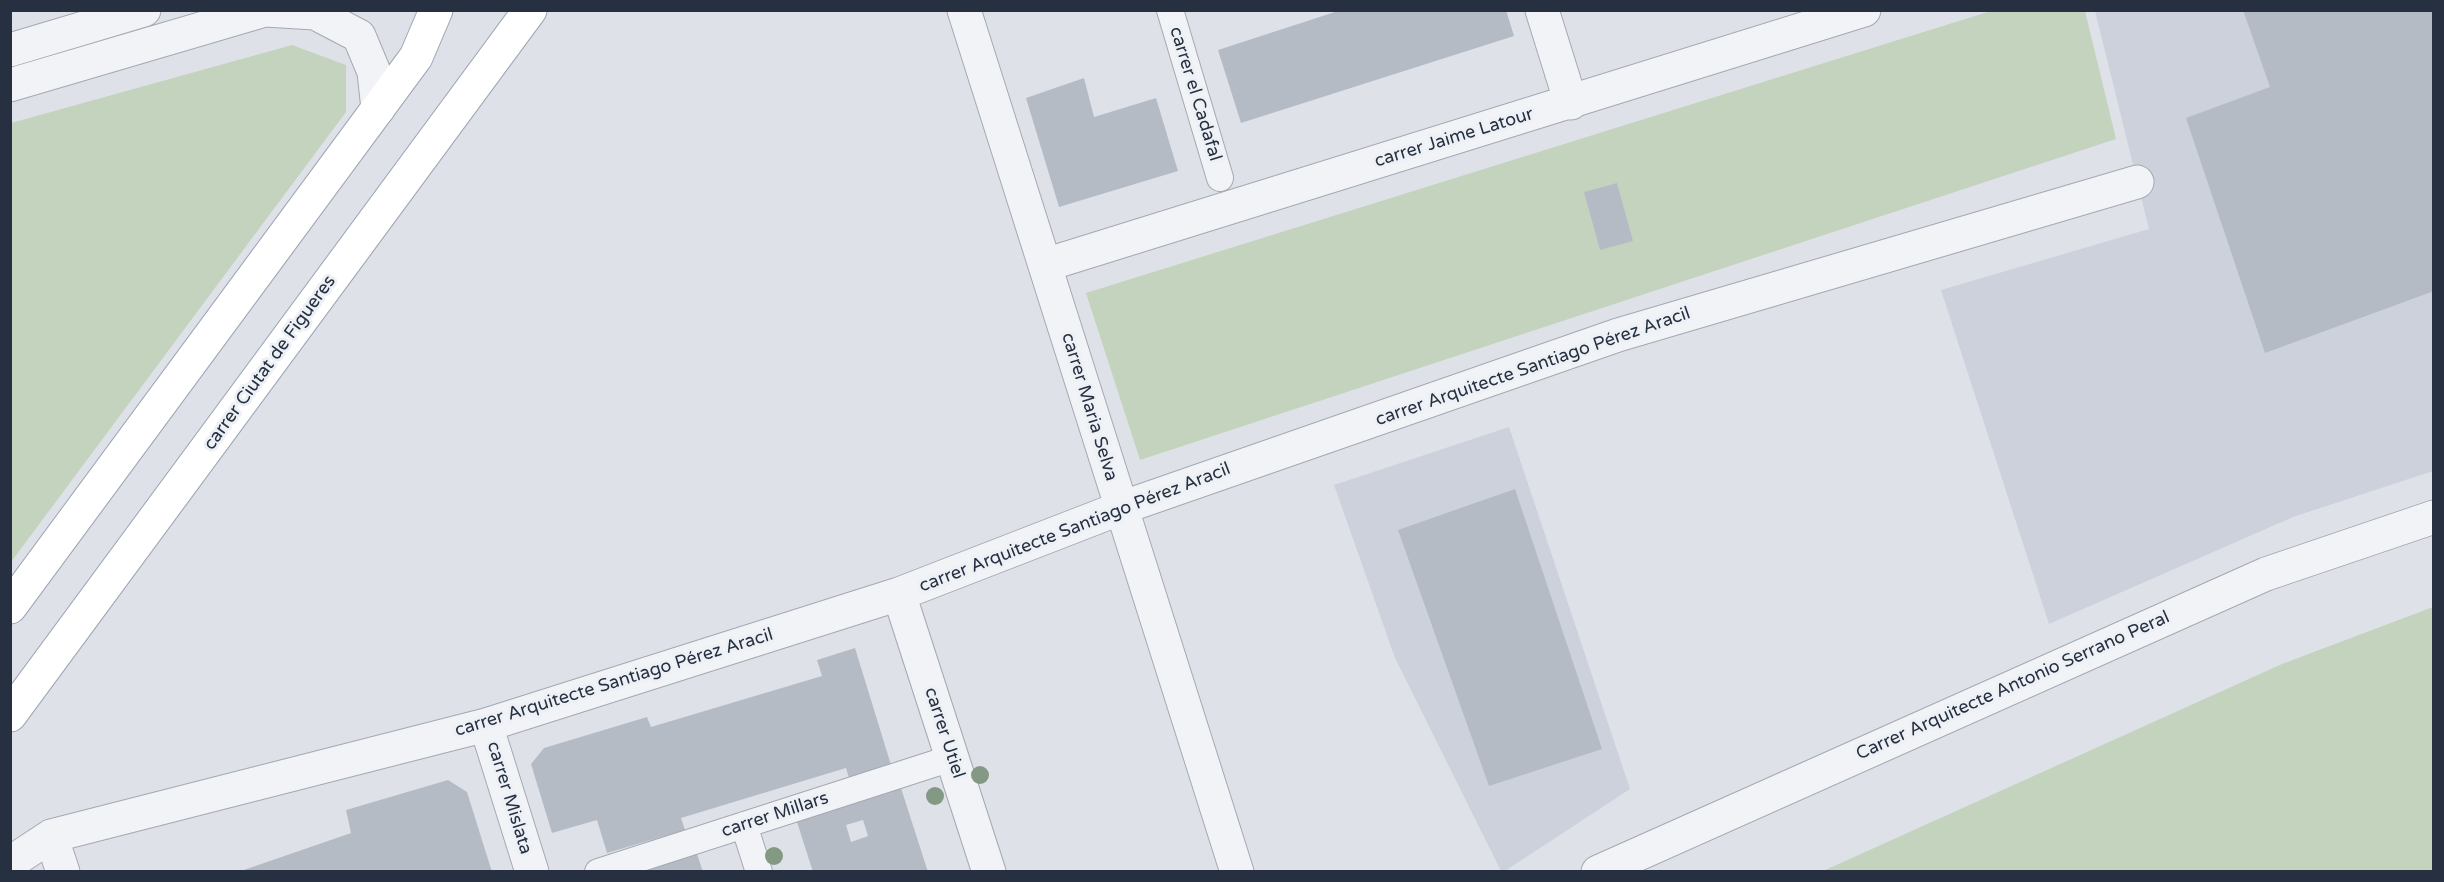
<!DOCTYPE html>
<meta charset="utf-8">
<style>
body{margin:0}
#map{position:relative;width:2444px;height:882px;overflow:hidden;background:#dee2e8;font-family:"Varela Round",sans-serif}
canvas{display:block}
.frame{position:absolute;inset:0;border:12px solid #263040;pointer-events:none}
</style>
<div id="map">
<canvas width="2444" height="882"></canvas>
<div class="frame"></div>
</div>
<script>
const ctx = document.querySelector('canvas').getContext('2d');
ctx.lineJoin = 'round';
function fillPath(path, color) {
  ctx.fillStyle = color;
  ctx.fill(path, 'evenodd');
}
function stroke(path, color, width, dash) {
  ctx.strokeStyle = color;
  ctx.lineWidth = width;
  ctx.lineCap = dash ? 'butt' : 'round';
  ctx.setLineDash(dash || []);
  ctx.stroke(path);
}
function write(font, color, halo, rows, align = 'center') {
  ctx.font = font + ' "Varela Round",sans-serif';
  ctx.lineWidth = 6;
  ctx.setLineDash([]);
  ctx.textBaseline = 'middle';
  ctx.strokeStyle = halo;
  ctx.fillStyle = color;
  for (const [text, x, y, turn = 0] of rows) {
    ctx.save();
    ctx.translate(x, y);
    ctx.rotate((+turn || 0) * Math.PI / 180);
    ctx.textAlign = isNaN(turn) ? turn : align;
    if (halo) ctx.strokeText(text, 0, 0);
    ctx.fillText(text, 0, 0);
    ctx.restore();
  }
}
fillPath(new Path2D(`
 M2095,11H2433V471L2293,517L2049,624L1941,290L2149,229Z
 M1509,427L1630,789L1505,871H1501L1395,658L1334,485Z`), '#ccd1db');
fillPath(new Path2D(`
 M1991,11H2085L2116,139L1140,460L1086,293Z
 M292,45L346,65V112L11,562V123Z
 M2433,607V871H1823L2282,664Z`), '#c4d3be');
fillPath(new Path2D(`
 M1341,10H1506L1514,36L1241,123L1218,50Z
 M2243,10H2434V291L2265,353L2186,118L2270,87Z
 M1084,78L1094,117L1156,98L1178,171L1059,207L1026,98Z
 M1617,183L1633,241L1600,250L1584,192Z
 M1515,489L1602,749L1489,786L1398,530Z
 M855,648L891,765L849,778L846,768L681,818L685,830L607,853L597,820L552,833L531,764L544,748L647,717L651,727L822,676L817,660Z
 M448,780L467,792L492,872H238L351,833L346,810Z
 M900,785L928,872H813L796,819ZM863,820L868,836L851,842L846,825Z
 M697,854L703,872H640V871Z`), '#b5bbc5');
const pedestrian = new Path2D(`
 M1170,10L1220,178
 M744,825L759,872
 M598,872L952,758`);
const minor = new Path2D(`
 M964,10L1237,872
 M1542,10L1571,103
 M10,50L144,10
 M10,85L265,10L315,13L359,36L374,72L378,109
 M1045,265L1864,10
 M899,594L989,872
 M486,725L532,872
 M51,836L63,872
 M10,863L51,836L486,725L899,594L1121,508L1618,335L2137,182
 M1598,872L2266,574L2434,517`);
const primary = new Path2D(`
 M10,607L416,57L436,10
 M10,715L530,10`);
stroke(pedestrian, '#a3a9b2', 28);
stroke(minor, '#a3a9b2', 35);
stroke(primary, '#9ca6b5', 35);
stroke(pedestrian, '#f1f3f6', 26);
stroke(minor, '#f1f3f6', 33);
stroke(primary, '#fff', 33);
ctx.fillStyle = '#849984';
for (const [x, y] of [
 [980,775],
 [935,796],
 [774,856]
]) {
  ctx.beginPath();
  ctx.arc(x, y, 9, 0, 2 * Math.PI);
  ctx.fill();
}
write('18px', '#263040', '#edf1f6', [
 ["carrer el Cadafal",1195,94,73],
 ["carrer Jaime Latour",1454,138,-17],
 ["carrer Ciutat de Figueres",270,363,-54],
 ["carrer Arquitecte Santiago Pérez Aracil",1533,367,-19],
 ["carrer Maria Selva",1089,407,73],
 ["carrer Arquitecte Santiago Pérez Aracil",1075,528,-21],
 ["carrer Arquitecte Santiago Pérez Aracil",614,683,-17],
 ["Carrer Arquitecte Antonio Serrano Peral",2013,686,-24],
 ["carrer Utiel",944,733,72],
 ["carrer Mislata",509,798,73],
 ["carrer Millars",775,815,-18]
]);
</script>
